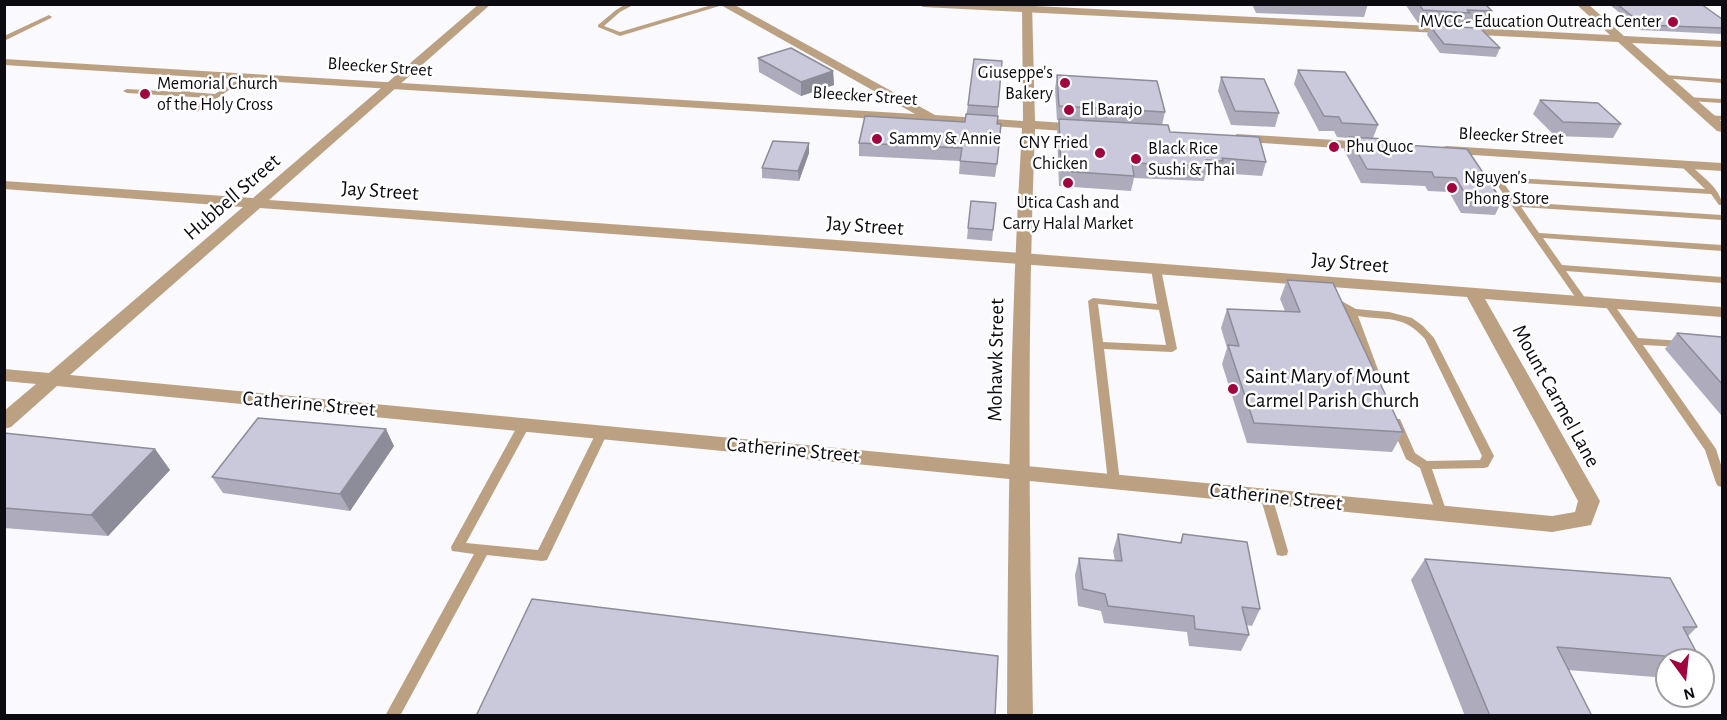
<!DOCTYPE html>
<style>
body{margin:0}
#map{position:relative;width:1727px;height:720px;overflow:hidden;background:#faf9fd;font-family:"Alegreya Sans",sans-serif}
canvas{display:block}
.frame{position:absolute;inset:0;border:6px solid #0c0b11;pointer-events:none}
.north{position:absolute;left:1655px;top:648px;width:60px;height:60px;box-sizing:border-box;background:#fff;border:2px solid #9e9da0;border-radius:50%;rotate:165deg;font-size:16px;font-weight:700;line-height:24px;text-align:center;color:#0c0b11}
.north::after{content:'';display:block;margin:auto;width:21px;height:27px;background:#a1033e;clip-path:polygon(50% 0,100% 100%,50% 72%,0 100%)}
</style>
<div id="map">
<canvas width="1727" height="720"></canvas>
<div class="frame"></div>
<div class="north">N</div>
</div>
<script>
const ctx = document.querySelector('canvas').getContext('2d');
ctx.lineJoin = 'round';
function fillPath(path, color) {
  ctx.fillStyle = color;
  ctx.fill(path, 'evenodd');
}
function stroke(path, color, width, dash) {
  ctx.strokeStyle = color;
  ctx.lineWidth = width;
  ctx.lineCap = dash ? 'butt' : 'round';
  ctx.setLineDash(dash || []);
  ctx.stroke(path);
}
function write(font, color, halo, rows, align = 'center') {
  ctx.font = font + ' "Alegreya Sans",sans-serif';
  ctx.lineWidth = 5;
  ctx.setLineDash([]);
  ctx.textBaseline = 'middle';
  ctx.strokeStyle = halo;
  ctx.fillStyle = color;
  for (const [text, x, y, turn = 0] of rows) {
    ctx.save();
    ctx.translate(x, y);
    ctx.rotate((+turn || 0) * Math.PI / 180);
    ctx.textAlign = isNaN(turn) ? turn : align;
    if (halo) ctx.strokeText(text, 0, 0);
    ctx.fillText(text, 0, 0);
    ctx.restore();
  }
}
fillPath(new Path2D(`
 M626,4H635L620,12L604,26L620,32L715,4H726L620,36L598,27V25L616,10Z
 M49,15L52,17L51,18L4,41V36Z
 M211,73L213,74V76L189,92L215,94L243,76L248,77L197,112L193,110L194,108L209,98L127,93L123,91L127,89L180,92Z
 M1664,75L1722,79V83L1662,78L1661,77Z
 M1686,97L1722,99V103L1689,101H1686Z
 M1707,115L1722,116V120L1707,119Z
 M1682,163H1688C1699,174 1722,189 1722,205H1719L1711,194L1503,182L1517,202L1722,215V220L1521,207L1539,233L1722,245V251L1543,238L1562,265L1722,277V283L1566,271L1588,302L1583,305L1580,304L1493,179L1497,177L1705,189L1682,167Z
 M1156,266L1161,269L1177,349L1172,352L1104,349L1120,482L1118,485L1114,487L1110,485L1108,482L1088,301L1093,298L1157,304L1151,269ZM1098,304L1159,310L1166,345L1103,342Z
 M1336,298L1356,309L1389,312L1412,318L1423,326L1434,338L1494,456L1488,467L1484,468L1432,469L1447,513L1445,516L1441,518L1437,516L1420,468L1406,459L1390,422L1392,419H1400L1415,453L1427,461L1480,460L1482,456L1425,339C1403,314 1387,321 1358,316L1380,375L1379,378H1371L1347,313L1331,301Z
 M1609,301L1612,302L1638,338L1682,341L1687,344L1682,347L1643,345L1716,449L1722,468V487L1718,486L1716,483L1705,450L1604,304Z
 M524,421L528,422L530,425L466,543L538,550L598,429H606L608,432L547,560L542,561L487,555L400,716H385L474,554L452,551L451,547L518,425L520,422Z
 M1266,491L1270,493L1272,496L1288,551L1287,555L1282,556L1277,555L1276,551L1260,496L1262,493Z`), '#bba182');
fillPath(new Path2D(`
 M479,4H491L269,200L1022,253L1722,307V317L1485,299L1600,501L1591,525L1552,532L57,386L11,427L4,429V411L36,384L4,381V369L49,373L243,207L4,189V181L253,198ZM260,208L1467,297L1578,501L1575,512L1552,516L70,375Z
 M918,4H995L1610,35L1576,4H1588L1624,36L1722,41V47L1632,43L1722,122V132L1717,131L1618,42L923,7Z`), '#bba182');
fillPath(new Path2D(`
 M719,4H733L935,115L1023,121L1022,4H1032L1035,121L1081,124L1087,128L1081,132L1035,129C1027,325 1029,520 1033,716H1007C1008,519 1010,324 1022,128L4,65V59L915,114Z
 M1237,134L1368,142L1375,146L1368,150L1232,141L1230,138Z
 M1447,146L1722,163V171L1442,153L1440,150L1442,147Z`), '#bba182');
fillPath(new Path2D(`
 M1252,4H1368L1364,17L1256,13Z
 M1405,4H1485L1492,11L1486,24L1466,23L1465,25L1418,23Z
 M1609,4H1701L1722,19V34L1640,30Z
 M1430,26L1500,48L1496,57L1440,53L1427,35Z
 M758,58L833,71L834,85L801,96L759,72Z
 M1298,70L1378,125L1373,138L1389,144L1502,201L1495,215L1461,213L1449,192L1428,191L1425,186L1361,183L1344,150L1348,138L1337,137L1334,131H1319L1294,84Z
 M1057,75L1165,112L1162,125L1170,132L1266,162L1262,176L1220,173L1219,176L1205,175L1204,181L1134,178L1131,191L1059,186L1057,133L1059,120H1057L1055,89Z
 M1221,77L1279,113L1275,127L1231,125L1218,91Z
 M1540,100L1621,124L1613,138L1555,136L1533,114Z
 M968,105L998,107L997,164L995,177L959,174L960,161L859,156V143L965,122Z
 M809,143V153L799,181L762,178V168Z
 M996,203L992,241L967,239L968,228Z
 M1287,280L1403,432L1392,452L1247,443L1222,364L1227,348L1221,328L1227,309L1285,311L1280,299Z
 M1677,333L1722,337V415H1721L1665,349Z
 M4,433L155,449L170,470L108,536L4,528Z
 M394,446L350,511L223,493L212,477Z
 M1118,534L1180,543L1183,534L1260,609L1252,626L1246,625L1249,635L1241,651L1189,646L1187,632L1104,623L1101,611L1078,606L1075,575L1079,558L1115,561L1113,551Z
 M1425,559L1697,627L1688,636L1700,659L1698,660H1667V678L1568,670L1592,716H1465L1411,580Z`), '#aeacbc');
fillPath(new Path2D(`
 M833,71L834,85L801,96V82Z
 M809,143V153L799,181L798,171Z
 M386,429L394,446L350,511L340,494Z
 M155,449L170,470L108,536L91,515Z`), '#8d8c99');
const building = new Path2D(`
 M1419,4H1485L1492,11L1467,10L1470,13L1423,10Z
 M1617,4H1701L1722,19V28L1643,25Z
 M1430,26L1480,28L1500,48L1444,44Z
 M791,48L833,71L801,82L758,58Z
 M974,59L1002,61L998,107L968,105Z
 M1298,70L1345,72L1378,125L1342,123L1339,117L1324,116Z
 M1057,75L1157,81L1165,112L1059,106Z
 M1221,77L1264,79L1279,113L1235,111Z
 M1540,100L1598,103L1621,124L1563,122Z
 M966,114L998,116L997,124H1001L997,164L960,161L962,148L859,143L865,116L965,122Z
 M1059,119L1168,125L1170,132L1259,137L1266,162L1222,158L1223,161L1206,160L1208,166L1132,163L1134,176L1061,171Z
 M1349,137L1386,139L1389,144L1467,149L1502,201L1468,199L1456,178L1434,177L1432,172L1367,169Z
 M773,141L809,143L798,171L762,168Z
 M971,201L996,203L993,230L968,228Z
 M1287,280L1333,283L1403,432L1254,423L1228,345L1239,346L1227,309L1300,312Z
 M1677,333L1722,337V384Z
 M258,418L386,429L340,494L212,477Z
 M4,433L155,449L91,515L4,508Z
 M1118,534L1181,543L1183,534L1247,542L1260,609L1242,607L1249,635L1195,629L1194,616L1108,606L1105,594L1083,589L1079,558L1122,561Z
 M1425,559L1670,578L1697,627H1683L1700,659L1557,647L1592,716H1490Z
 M532,599L998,656L995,716H476Z`);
fillPath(building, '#cac8db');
stroke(building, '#8d8c99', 1.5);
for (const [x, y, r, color] of [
 [1673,22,6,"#a1033e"],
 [1065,83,6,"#a1033e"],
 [145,94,6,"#a1033e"],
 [1069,110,6,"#a1033e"],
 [877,139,6,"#a1033e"],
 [1334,147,6,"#a1033e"],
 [1100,153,6,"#a1033e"],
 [1136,159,6,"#a1033e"],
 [1068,183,6,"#a1033e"],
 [1452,188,6,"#a1033e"],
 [1233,389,6,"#a1033e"]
]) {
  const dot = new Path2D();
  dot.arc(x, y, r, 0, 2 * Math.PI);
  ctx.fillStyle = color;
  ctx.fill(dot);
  stroke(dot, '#fff', 2);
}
write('18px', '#0c0b11', '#fff', [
 ["MVCC - Education Outreach Center",1661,22,"right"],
 ["Giuseppe's",1053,73,"right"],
 ["Bakery",1053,94,"right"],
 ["Memorial Church",157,84],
 ["of the Holy Cross",157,105],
 ["El Barajo",1081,110],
 ["Sammy & Annie",889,139],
 ["CNY Fried",1088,143,"right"],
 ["Chicken",1088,164,"right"],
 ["Phu Quoc",1346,147],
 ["Black Rice",1148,149],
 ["Sushi & Thai",1148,170],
 ["Nguyen's",1464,178],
 ["Phong Store",1464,199],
 ["Utica Cash and",1068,203,"center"],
 ["Carry Halal Market",1068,224,"center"]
], 'left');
write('18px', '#0c0b11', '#fff', [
 ["Bleecker Street",380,67,4],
 ["Bleecker Street",865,96,4],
 ["Bleecker Street",1511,136,3]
]);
write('21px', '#0c0b11', '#fff', [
 ["Jay Street",380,191,4],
 ["Hubbell Street",232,197,-41],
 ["Jay Street",865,226,4],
 ["Jay Street",1350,263,5],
 ["Mohawk Street",996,360,-89],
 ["Mount Carmel Lane",1556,396,61],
 ["Catherine Street",309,404,5],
 ["Catherine Street",793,450,5],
 ["Catherine Street",1276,497,6]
]);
write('21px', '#0c0b11', '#fff', [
 ["Saint Mary of Mount",1245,377],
 ["Carmel Parish Church",1245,401]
], 'left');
</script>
